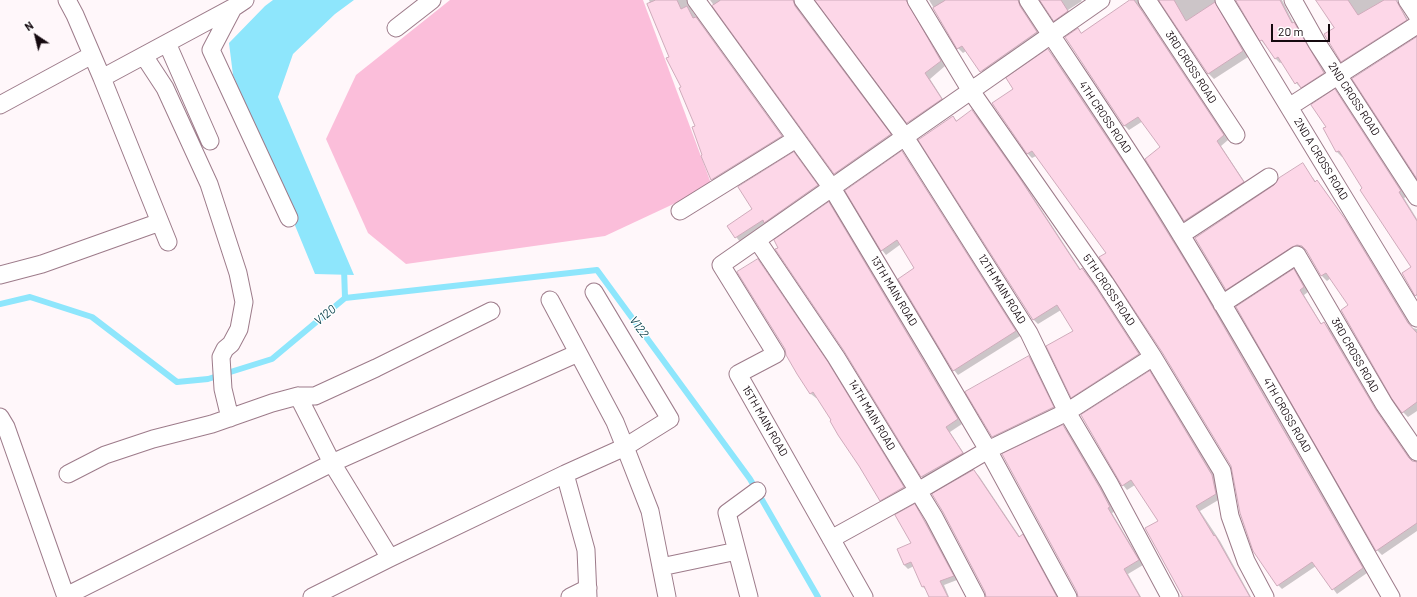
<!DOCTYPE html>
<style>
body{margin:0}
#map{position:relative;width:1417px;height:597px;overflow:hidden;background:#fff7fa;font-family:Barlow,sans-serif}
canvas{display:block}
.north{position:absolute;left:16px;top:16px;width:40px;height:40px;-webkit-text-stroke:3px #fff;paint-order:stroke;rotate:325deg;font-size:11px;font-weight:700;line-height:16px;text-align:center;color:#15090f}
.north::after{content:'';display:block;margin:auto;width:14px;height:18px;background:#15090f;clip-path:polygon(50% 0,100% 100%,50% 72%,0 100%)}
.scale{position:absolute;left:1271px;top:24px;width:59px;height:18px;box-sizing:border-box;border:2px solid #15090f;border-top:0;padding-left:5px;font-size:12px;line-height:14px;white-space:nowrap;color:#15090f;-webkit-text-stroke:3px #fff;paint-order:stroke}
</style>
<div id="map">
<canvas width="1417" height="597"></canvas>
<div class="north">N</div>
<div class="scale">20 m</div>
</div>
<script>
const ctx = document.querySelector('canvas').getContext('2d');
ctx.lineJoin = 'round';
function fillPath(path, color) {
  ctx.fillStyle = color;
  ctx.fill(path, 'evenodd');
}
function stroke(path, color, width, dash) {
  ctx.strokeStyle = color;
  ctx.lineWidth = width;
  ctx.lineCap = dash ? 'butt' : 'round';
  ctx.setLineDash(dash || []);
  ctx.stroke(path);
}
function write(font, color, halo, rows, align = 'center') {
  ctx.font = font + ' Barlow,sans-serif';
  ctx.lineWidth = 3;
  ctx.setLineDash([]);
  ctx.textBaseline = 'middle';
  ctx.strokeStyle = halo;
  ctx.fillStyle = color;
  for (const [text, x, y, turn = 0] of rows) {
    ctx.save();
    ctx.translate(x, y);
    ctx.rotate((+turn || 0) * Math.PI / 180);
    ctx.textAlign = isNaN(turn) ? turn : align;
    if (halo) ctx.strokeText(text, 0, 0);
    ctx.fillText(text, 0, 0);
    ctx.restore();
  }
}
fillPath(new Path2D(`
 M450,0H643L712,186L605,236L406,264L368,233L326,139L356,75Z`), '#fbbeda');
fillPath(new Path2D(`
 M273,0H354L335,14L293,54L278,97L354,275L315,274L233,75L229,43L265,6Z`), '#8ee6fc');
fillPath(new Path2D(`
 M649,0H693L691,7L693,12L786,141L717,184L712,179L696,126Z
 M710,0H800L798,7L800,12L895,140L840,178L835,173Z
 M817,0H912L911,6L912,11L945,66L930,79L946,104L913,127Z
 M929,0H1025L1023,7L1024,11L1042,38L986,76L966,51L963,53L958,48Z
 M1041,0H1081L1082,1L1068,10L1072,16L1059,25L1054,20Z
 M1132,0H1144L1141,5L1143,11L1228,140L1221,146L1248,187L1190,225L1185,220L1162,147L1143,121L1129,130L1124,125L1078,30L1082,34Z
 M1160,0H1220L1219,5L1220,11L1248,57L1214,79L1209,74Z
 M1237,0H1282L1294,24L1299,28L1329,78L1306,92L1302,87L1301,88L1296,83L1282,62L1280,63L1275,58L1261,40Z
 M1317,0H1396L1412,26L1348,67L1342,61L1336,28Z
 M1048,50L1053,55L1140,186L1204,290L1367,573L1337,594L1316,566L1282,589L1278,585L1232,465L1107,253L1036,156L1032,158L1028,154L993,104L1015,89Z
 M1335,91L1340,96L1406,197L1404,198L1417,219V297L1403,274L1412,267L1344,156L1342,157L1337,152L1325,129L1327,127Z
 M972,112L977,116L1024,183L1081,270L1082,269L1087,274L1101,295L1143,359L1077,402L1072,397L1074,332L1061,310L1038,324L1033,319L953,117L958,122Z
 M902,152L906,157L1020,336L958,375L954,370L916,268L901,244L886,255L882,250Z
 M798,158L822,190L740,242L728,226L754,210Z
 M1302,164L1316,182L1322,187L1350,226L1412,328L1417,329V411L1408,417L1403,412L1350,305L1331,278L1327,281L1322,276L1307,251L1303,250L1232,294L1226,289L1275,186Z
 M829,203L833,208L962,424L950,432L967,458L927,482L922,477L845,351Z
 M762,266L832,368L908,492L886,505L881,500L818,397L816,398L811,394L798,374Z
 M1294,270L1298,275L1308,292L1304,295L1322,325L1324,323L1329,328L1380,416L1412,462L1417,464V531L1382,555L1377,550Z
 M1029,357L1034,362L1058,413L998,442L993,436Z
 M1150,372L1154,377L1217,480L1220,499L1200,511L1220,541L1251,597H1180L1183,595L1159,522L1135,485L1127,490L1123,485Z
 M1063,426L1068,431L1105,494L1114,512L1112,513L1143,565L1128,574L1141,597H1079Z
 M974,471L979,476L1020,537L1022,536L1027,540L1058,597H987Z
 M914,506L918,510L929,527L957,580L944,585L949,597H930L927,591L923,587L914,566L908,569L904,565L913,543Z`), '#0003');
stroke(new Path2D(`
 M345,298L597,270L750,479L818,597
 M0,304L30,297L92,317L177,382L208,379L272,359L345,298L344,268`), '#8ee6fc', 6);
const building = new Path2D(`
 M656,0H677L681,9L687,6L693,18L696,17L782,136L711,180L701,156L702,155L692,127L695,126L679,88L681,87L666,58L669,57L647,4Z
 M721,0H793L795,6L891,134L834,174L712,6Z
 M815,0H906L941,61L925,73L942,99L907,123Z
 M946,0H1018L1020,6L1037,32L980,72L962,46L957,49L933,8Z
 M1040,0H1061L1068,11L1054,21Z
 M1130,0H1134L1142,11L1224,135L1217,141L1244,182L1184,221L1145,159L1160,147L1138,117L1124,126L1065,37L1078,28L1081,33Z
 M1161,0H1174L1186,21L1215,2L1243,51L1208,74L1159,1Z
 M1236,0H1280L1292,23L1294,22L1324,73L1301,88L1297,82L1295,84L1278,57L1275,59L1262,40L1260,41Z
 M1316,0H1348L1358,15L1384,0H1396L1407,20L1341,62L1324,34L1334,28Z
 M1417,37V179L1352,79Z
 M1048,49L1136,181L1200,285L1363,568L1332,590L1312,562L1277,586L1253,551L1240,513L1231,466L1162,352L1099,257L1106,253L1032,151L1027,154L992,103L1013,89L1006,78Z
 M1335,89L1401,191L1399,192L1417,221V294L1415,296L1402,273L1411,267L1360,190L1362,188L1339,151L1336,152L1323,128L1326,127L1311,105Z
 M972,110L1019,177L1080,270L1082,268L1097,289L1139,354L1071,398L1046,346L1073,331L1057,305L1033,320L918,140L953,116L956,121Z
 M902,151L1016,331L953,371L898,279L914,268L897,240L881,251L845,191Z
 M794,152L818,185L764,223L763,220L735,238L727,226L752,209L738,187Z
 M1303,163L1315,182L1317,180L1345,219L1408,323L1417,333V402L1402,413L1392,399L1341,310L1348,305L1326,273L1321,276L1306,250L1302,246L1297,245L1292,247L1226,290L1195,238L1274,185L1279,178Z
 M829,202L958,419L946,427L963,453L921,477L844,351L775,249L778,248L774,240Z
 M758,259L828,362L904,487L880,501L859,466L838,435L830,421L831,420L813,392L810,394L797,374L786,355L785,349L737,272Z
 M1294,269L1304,287L1300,290L1321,324L1324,322L1376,410L1409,458L1412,461L1417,462V523L1376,551L1236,307Z
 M1029,356L1054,407L992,437L965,392Z
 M1150,371L1212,475L1216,494L1196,506L1214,536L1215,535L1250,597H1183L1145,528L1158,521L1131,480L1122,486L1081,415Z
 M1063,425L1100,488L1110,507L1108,508L1139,560L1124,569L1140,597H1078L1077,592L1002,454Z
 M974,470L1019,537L1023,534L1057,597H986L985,592L943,512L932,494Z
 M915,504L925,522L954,576L940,581L948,597H929L924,586L922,587L911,562L904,565L897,549L911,543L895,515Z`);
fillPath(building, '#fdd7e8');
stroke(building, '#cfabbb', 1);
const street = new Path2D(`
 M67,0L75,15L102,78L168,242
 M245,0L233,8L211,50L289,218
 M696,0L832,188L932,355L988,450L1068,597
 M803,0L905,137L1029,333L1067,412L1109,483L1170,597
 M916,0L971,91L1105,283L1153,357L1222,471L1230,516L1246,561L1265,597
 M1028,0C1079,78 1133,155 1181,235C1254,354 1322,476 1391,597
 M1147,0L1236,135
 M1224,0L1417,318
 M1293,0L1317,43L1417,197
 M1407,0L1417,15
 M396,28L432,0
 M167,43L210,141
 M144,56L165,88L209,184L238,273L244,302L239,329L231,344L225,349L221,357L223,389L230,418
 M102,78L234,7
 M0,105L92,55
 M1289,107L1417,25
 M680,211L796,139
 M1181,235L1269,177
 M757,240L836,357L934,517L976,597
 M0,275L42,264L160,222
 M550,300L615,422L625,447L650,511L667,597
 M1222,304L1297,255L1384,404L1417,452
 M298,396L332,463L390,558
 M0,417L6,427L66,597
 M68,474L105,455L153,439L212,424L272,403L298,396H315L376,368L491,311
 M565,474L586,550L588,597
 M831,539L918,491L988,450L1067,412L1153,357
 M661,567L737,551
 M66,596L332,463L578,353
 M312,597L390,558L565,474L625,447L670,419L594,292
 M570,597L588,588
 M749,597L727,513L757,491
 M864,597L738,374L776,354L721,265L1101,0`);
stroke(street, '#9d7b8a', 19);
stroke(street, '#fff', 17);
write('11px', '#15090f', '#fff', [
 ["3RD CROSS ROAD",1191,67,57],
 ["2ND CROSS ROAD",1354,99,57],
 ["4TH CROSS ROAD",1105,117,56],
 ["2ND A CROSS ROAD",1321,159,59],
 ["12TH MAIN ROAD",1002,289,58],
 ["5TH CROSS ROAD",1109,290,56],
 ["13TH MAIN ROAD",894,291,59],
 ["3RD CROSS ROAD",1355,355,60],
 ["14TH MAIN ROAD",872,415,59],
 ["4TH CROSS ROAD",1287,415,60],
 ["15TH MAIN ROAD",765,421,60]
]);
write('italic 12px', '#033c47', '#fff', [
 ["V120",325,315,-40],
 ["V122",639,327,54]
]);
</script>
